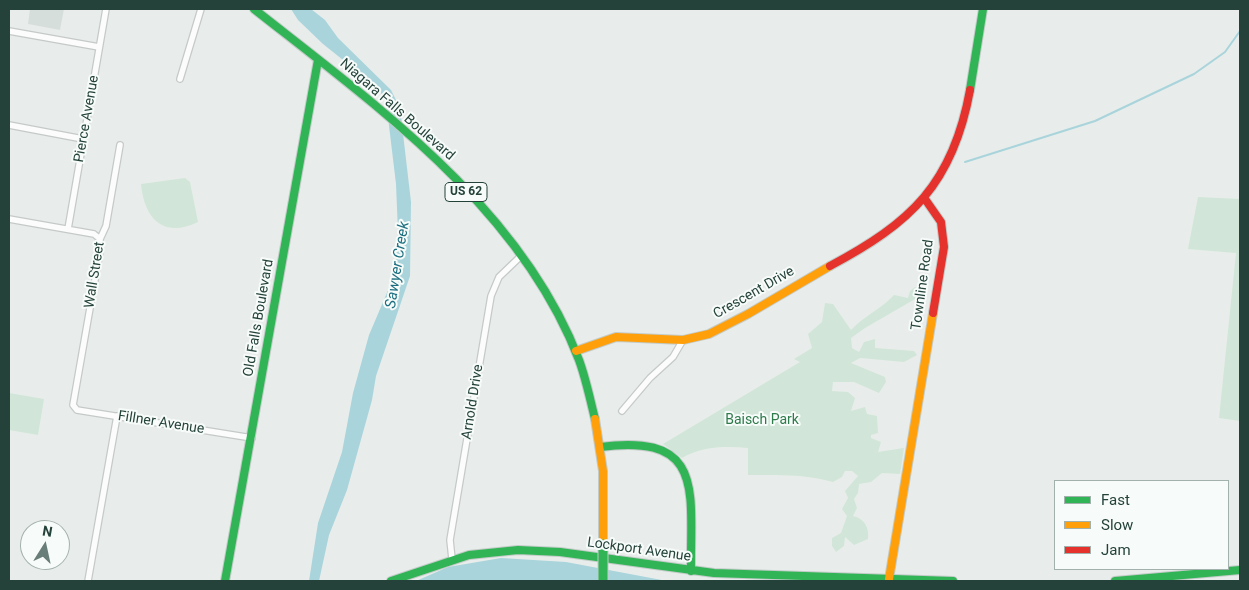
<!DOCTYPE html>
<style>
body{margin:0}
#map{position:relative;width:1249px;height:590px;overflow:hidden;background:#e8edeb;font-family:Roboto,sans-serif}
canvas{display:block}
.frame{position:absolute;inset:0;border:10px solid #24423a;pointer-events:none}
.legend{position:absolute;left:1054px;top:480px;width:175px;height:90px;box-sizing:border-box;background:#f7fbf9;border:1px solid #a3b1ad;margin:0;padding:6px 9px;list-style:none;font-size:15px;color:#24423a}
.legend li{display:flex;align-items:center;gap:10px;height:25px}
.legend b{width:25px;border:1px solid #a3b1ad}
.north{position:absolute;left:20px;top:520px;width:50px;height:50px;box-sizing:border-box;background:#f7fbf9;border:1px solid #a3b1ad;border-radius:50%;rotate:10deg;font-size:14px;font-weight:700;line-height:20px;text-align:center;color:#24423a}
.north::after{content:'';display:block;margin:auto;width:18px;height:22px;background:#697e78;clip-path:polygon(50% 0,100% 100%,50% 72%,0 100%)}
</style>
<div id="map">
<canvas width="1249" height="590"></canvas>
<div class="frame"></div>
<ul class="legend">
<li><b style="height:6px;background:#30b455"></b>Fast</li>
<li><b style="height:6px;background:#ff9f0a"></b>Slow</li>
<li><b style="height:6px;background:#e5322d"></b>Jam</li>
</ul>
<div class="north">N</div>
</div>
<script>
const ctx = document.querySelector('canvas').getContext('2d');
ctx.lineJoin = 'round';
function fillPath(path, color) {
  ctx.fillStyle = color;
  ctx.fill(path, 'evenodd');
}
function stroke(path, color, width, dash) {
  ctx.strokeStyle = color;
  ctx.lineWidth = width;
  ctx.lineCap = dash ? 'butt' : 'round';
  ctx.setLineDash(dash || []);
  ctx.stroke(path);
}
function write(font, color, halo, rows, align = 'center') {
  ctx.font = font + ' Roboto,sans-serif';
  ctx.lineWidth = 4;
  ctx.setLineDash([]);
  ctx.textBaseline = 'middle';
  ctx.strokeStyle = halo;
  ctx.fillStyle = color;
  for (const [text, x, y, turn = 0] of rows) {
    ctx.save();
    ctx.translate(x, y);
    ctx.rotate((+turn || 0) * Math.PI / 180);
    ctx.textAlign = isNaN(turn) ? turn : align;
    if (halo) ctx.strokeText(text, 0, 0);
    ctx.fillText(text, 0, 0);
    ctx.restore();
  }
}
fillPath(new Path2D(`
 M30,9H64L60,30L28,24Z`), '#d6dedb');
fillPath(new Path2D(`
 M185,178L190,182L198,222C163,239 144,218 141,184Z
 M1198,197L1240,199V421L1219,418L1236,253L1188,249Z
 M915,287L921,290L928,288L922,295L865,328L851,338L852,348L859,352L864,342L875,339V348L914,351L917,355L904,362L860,358L851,363L885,377L886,382L879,393L854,382H833L832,391L848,392L855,398L851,411L865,407L867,414L877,416L878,433L871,435V438L881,442L878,452L904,448L900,474L882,473L871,482L859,484L858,493L854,499L857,508L853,516C865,519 869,527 868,539L854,545L845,537L844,546L836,552L832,546V538L841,533L847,516L842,509L848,498L845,491L858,476L852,471H845L842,477L833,482C805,474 778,475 748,475V448C726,446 702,446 682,458L663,444L800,362L794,359L812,348L808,334L822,322L825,303L833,304L851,330C864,316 881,309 894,295L908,298L910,291Z
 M9,393L44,399L38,435L9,430Z`), '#d1e6d8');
fillPath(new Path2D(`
 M291,9H311L325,20L338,38L391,90L400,108L411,202L410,276L376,376L372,400L347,490L329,535L319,581H309L318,523L342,452L353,393L369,335L389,288L396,259L398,232L396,184L386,101L378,88L323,44L298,20Z
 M501,558L566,562L667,581H416L448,567Z`), '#a9d4db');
stroke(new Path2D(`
 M965,162L1095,121L1194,74L1225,52L1240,31`), '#a9d4db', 2);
const street = new Path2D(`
 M9,31L99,47
 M180,79L201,9
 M9,125L83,139
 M120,145L106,226L100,239V251L73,405L77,410L252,438
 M9,219L94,234L100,239
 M68,229L106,9
 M622,411L650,378L673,357L683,340
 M452,559L450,540L491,296L499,277L522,255
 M88,581L117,416`);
const fast = new Path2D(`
 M254,9C377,106 521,208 579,360C586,379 590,399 595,419
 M970,90L983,9
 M600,447C706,433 690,492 691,571
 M225,581L318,60
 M391,581L469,555L518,550L560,552L714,573L953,581
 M1115,581L1240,570`);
const slow = new Path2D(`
 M576,351L616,337L683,340L709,334L748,314L830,266
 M595,419L603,471V544
 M889,579L933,313`);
const jam = new Path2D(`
 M925,199L941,222L944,247L933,313
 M830,266C911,223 953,184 970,90`);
stroke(street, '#c5cac8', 8);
stroke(fast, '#c3cbc8', 10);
stroke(slow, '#c3cbc8', 10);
stroke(jam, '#c3cbc8', 10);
stroke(street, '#fcfcfc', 5.5);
stroke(fast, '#30b455', 8);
stroke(slow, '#ff9f0a', 8);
stroke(jam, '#e5322d', 8);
const fastBridge = new Path2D(`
 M603,544V581`);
stroke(fastBridge, '#c3ccc9', 11, []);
stroke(fastBridge, '#30b455', 9);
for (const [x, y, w] of [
 [466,192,42]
]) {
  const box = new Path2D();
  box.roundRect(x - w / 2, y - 9.5, w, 19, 4);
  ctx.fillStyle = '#f7fbf9';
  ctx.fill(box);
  stroke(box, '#24423a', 1);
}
write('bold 12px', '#24423a', null, [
 ["US 62",466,192]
]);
write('14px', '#24423a', '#f7fbf9', [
 ["Niagara Falls Boulevard",397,110,41],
 ["Pierce Avenue",87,119,-80],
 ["Wall Street",95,275,-81],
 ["Townline Road",923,285,-82],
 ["Crescent Drive",754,293,-30],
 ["Old Falls Boulevard",259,318,-80],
 ["Arnold Drive",473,402,-81],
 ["Fillner Avenue",161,423,9],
 ["Lockport Avenue",639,550,8]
]);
write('14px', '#2d7a4b', '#f7fbf9', [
 ["Baisch Park",762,420]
]);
write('italic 15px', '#1c6f80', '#f7fbf9', [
 ["Sawyer Creek",398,265,-81]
]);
</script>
